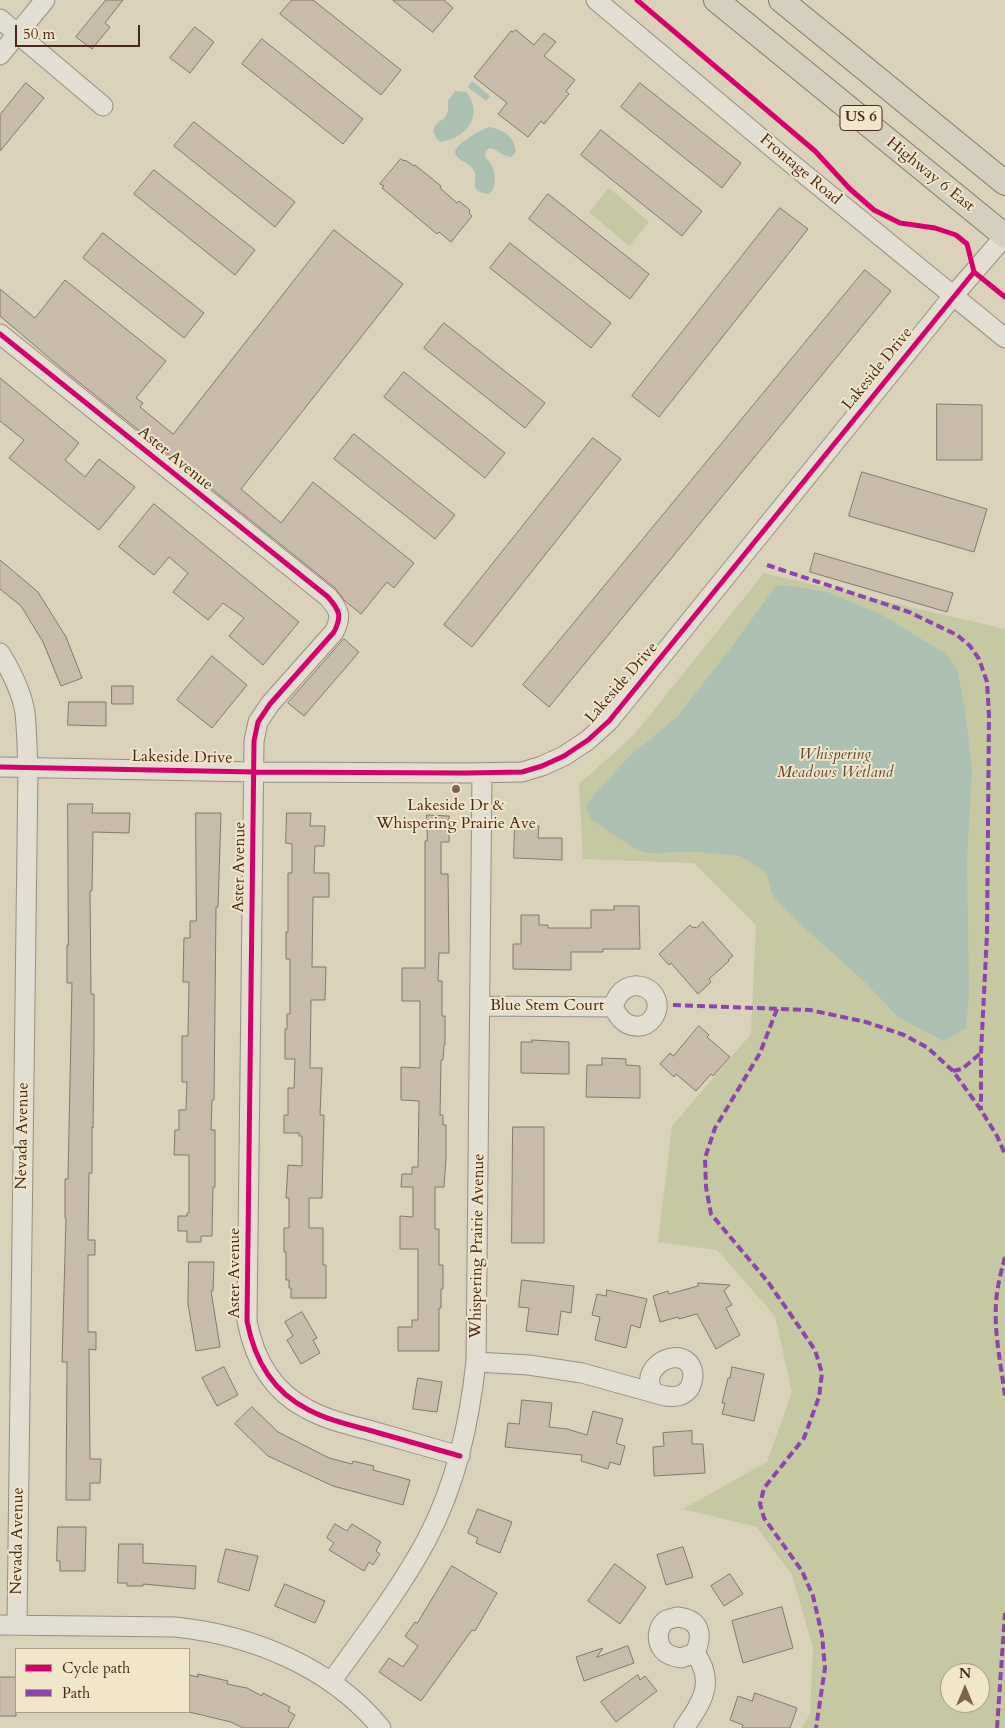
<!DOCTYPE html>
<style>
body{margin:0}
#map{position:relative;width:1005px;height:1728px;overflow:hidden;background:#dbd2ba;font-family:Cardo,serif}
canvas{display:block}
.legend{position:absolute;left:15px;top:1648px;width:175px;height:65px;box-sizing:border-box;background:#f1e6c9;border:1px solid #ae9982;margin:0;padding:6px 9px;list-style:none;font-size:15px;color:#4a2618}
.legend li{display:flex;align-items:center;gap:10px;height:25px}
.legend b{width:25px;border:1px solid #ae9982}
.north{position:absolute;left:940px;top:1663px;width:50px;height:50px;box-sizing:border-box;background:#f1e6c9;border:1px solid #ae9982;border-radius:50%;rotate:0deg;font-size:14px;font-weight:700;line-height:20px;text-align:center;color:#4a2618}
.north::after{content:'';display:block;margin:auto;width:18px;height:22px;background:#7d6251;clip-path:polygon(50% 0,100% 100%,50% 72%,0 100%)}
.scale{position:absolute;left:15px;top:25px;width:125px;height:22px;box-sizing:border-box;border:2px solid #4a2618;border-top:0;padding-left:6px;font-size:15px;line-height:18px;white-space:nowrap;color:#4a2618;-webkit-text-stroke:4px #f1e6c9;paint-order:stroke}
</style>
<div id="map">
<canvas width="1005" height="1728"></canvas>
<ul class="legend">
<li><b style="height:6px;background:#d6006c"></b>Cycle path</li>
<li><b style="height:6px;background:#8e44ad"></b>Path</li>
</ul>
<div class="north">N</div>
<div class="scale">50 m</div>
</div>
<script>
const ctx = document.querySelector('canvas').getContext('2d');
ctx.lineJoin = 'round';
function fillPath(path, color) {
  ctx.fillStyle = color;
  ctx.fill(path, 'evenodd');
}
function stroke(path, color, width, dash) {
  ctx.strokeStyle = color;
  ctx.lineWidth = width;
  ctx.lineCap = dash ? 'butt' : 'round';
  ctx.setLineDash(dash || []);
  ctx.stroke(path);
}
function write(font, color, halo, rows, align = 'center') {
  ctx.font = font + ' Cardo,serif';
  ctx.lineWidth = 4;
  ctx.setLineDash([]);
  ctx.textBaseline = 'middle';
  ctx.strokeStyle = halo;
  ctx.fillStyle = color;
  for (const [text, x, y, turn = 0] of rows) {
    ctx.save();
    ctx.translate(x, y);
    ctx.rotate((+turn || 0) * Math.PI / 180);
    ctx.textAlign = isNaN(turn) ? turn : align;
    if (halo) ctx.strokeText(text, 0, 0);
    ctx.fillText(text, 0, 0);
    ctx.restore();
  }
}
fillPath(new Path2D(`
 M609,188L649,222L629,246L589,212Z
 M764,573L1005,629V1728H802L810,1714L813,1648L792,1575L757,1527L683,1509L767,1462L792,1392L775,1316L717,1250L658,1242L672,1126L751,1034L756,925L694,863L583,859L579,784L634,735ZM950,1673H980V1703H950Z`), '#c5c8a1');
fillPath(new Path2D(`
 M472,81L490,96L486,101L468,87Z
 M455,91L466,92C485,115 466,138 441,142L437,139L433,131C438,115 450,125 448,101Z
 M489,127C504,130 513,135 516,151L512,157C504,157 498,150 490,148L486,151L485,157C495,166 497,176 493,190L488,194C467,191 479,182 474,171C469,161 457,162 455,152C457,143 480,130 489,127Z
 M782,585L828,592L884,616L946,654L957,669L965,709L972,769L967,860L969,995L966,1028L944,1041L899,1018L866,983L808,931L773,897L766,872L740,856L697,852L649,853L635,849L592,820L585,807L597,791L632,754L676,718L724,657L776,586Z`), '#abc0b0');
const building = new Path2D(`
 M106,0H123L105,23L110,27L92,49L76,37Z
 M292,0H313L401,70L381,95L280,14Z
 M393,0H444L453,8L433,32Z
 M195,27L214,42L190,73L170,58Z
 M516,30L534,45L544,33L556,42L544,56L575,80L566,91L569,94L544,124L541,121L528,137L498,114L507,103L474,77L511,31L513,32Z
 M262,39L363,119L343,144L242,64Z
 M26,83L44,98L0,151V115Z
 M640,83L741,163L722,188L621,107Z
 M194,122L295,202L275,227L174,146Z
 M601,130L702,211L682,236L581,155Z
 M401,159L404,161L405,160L414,166L415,165L441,186L440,188L457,203L459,201L470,210L469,213L472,216L451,242L439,232L437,234L382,188L384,186L380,184Z
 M154,170L255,250L235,275L134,194Z
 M548,194L649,274L630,299L529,219Z
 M780,208L808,229L659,417L632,396Z
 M334,230L403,284L241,489L281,523L313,482L414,563L394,588L387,582L361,614L345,601L335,588L60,367L0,316V289L35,318L65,280L166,361L136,398L143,403L140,407L173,434Z
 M103,233L204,313L184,338L83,258Z
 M510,243L611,323L591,348L490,268Z
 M865,270L891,291L549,707L523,685Z
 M444,323L545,403L525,428L424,348Z
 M404,372L505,453L485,478L384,397Z
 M0,378L79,443L65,460L85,477L99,459L135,487L99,530L9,458L24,440L0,421Z
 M937,404L982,405V460H937Z
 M354,434L455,515L435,539L334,459Z
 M593,438L621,459L472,647L444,625Z
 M862,472L987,509L974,552L849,516Z
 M154,504L299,622L263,665L229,636L244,618L223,603L208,620L173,592L188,573L169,557L154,575L119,547Z
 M815,553L953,593L947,612L810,572Z
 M0,560L38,592L66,637L82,678L61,686L43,642L21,606L0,589Z
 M344,639L359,652L304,716L288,703Z
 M212,656L247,685L212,728L177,700Z
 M112,686H133V704H112Z
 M69,702H106V726L68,725Z
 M68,804H93L92,813H130L129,833L93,832L92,891H90L91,994H94V1042L93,1128L92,1127V1173H89L88,1240H95V1255H88V1332H96V1350L89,1349L90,1459H101L100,1483H90V1500H66L67,1362H62L66,1218H65V1179H68L72,983H67V945H68Z
 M196,813H221L218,907H216L214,1100H212L211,1130H215V1187H213L212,1236H201V1242H187V1231H178V1216H187V1213H189V1155H174L175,1130H179V1110H186L187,1082H182V1036H188L189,982H183L184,938H190V921H196Z
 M287,813H311L310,826H325L324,846H315L314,873H329V897H313L312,967H326L325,1000H311L310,1068H322L320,1115H324L322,1198H309V1228H323V1265H326V1298H291V1288H289V1280H286V1252H284V1228H289V1198H286L288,1165L302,1166V1136H299V1133H284V1115H288V1088H294L295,1059H285V1029H287V1014H290V959H286V932H288V873H292V844L286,843Z
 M427,815L449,816V842H441V874H448L449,953H439L438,981H442V1016H445V1045H444L443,1060H441L440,1115H443V1125H446V1158L444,1187H435V1229H439V1265H443V1289H441V1308H439V1351H398V1327H412V1320H418V1249H400V1216L413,1217V1187H401L402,1174H412V1167H418L419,1101L401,1100V1067L420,1068V1001H402V968H425V841H427Z
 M515,826H539L538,838H562V860L514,858Z
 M614,906H639L640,949H603V952H571V970L513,969V944H521V915H539V925H548V928H591V910H614Z
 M703,922L733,956L728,960L729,961L709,979L711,982L698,994L671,963L669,965L659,954L690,925L693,928L695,927L696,928Z
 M699,1026L709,1035L707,1037L730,1057L713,1076L711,1074L696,1091L676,1074L674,1077L660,1064L670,1053L673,1056Z
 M532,1040L569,1042V1074L521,1073V1042H532Z
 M602,1058L626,1059V1065L640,1066V1098L586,1097L587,1065H602Z
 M513,1127H544V1243H512Z
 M189,1262H214L213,1291H211L220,1347L196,1351L188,1304Z
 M522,1280L574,1286L571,1313L561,1311L558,1335L526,1331L529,1308L519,1307Z
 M698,1283L730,1285L724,1291L732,1305L726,1308L740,1335L716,1349L697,1314L679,1319L678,1317L660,1322L653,1296L668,1291L669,1294L698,1286Z
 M607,1290L647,1299L640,1328L631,1325L626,1348L595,1340L600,1317L592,1315L597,1294L606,1296Z
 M302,1312L317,1338L313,1340L320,1353L301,1364L287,1340L293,1336L285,1322Z
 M224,1367L238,1395L217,1406L202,1378Z
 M732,1367L764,1374L754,1421L722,1414L725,1403H722L728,1378H730Z
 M418,1378L442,1382L437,1412L413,1409Z
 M522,1400L552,1403L549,1427L567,1429L587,1435L593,1411L623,1419L616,1443L625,1446L620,1465L610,1462L608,1469L581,1461L582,1455L505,1447L508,1423L519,1424Z
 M252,1407L278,1432L329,1458L352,1464L353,1461L374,1466L373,1470L410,1480L403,1505L333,1486L268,1456L235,1424Z
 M692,1431V1444H703L705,1473L654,1476L653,1447L664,1446L663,1433Z
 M478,1509L512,1522L500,1553L476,1543L478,1538L468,1533Z
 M335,1524L347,1531L352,1524L381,1542L376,1551L380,1554L373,1565L369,1562L364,1571L329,1550L334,1543L327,1538Z
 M58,1527H86L85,1571H60V1561H57Z
 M119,1544H143V1563L196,1566L195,1589L143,1584V1586H127V1583H118Z
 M683,1547L693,1577L666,1585L657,1555Z
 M226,1549L258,1556L249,1591L218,1582Z
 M615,1564L646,1587L620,1624L588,1601Z
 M452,1566L497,1593L475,1631L472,1630L421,1701L379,1672L389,1658L403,1667L418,1646L405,1636L415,1622L417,1623Z
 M730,1574L743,1594L724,1606L711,1586Z
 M285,1584L325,1601L315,1623L275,1606Z
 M782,1607L793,1648L743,1663L732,1621Z
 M628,1646L634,1663L584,1681L576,1657L603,1648L597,1657Z
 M198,1674L228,1681L227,1684L247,1688L262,1696L263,1693L290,1707L288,1711L295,1715L288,1728H243L231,1722L189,1712V1675L198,1677Z
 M638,1675L640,1680L645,1676L657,1691L616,1722L601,1702Z
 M0,1677H16V1716H0Z
 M755,1693L797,1708L790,1728H742L743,1725L730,1720L738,1696L752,1701Z`);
fillPath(building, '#c9bba9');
stroke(building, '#82776a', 1);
const minor = new Path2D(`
 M596,0L781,155L1005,338
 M0,19L103,106
 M0,55L45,0
 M0,334L328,597C340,611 342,616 334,632L270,704L258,722L254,741L247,1321C254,1358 272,1391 307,1409C327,1420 350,1425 372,1431C401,1439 431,1448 460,1456
 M0,653C11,671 22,692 25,713C27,731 27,750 28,768L17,1625
 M0,767L254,772L466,773L522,772L542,766L564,756L588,740L609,721L953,296L1005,236
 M480,1006L613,1007C618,1016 624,1026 636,1026C643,1027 649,1023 653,1018C671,991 625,967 613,1007
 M476,1362L529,1365L582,1373L665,1396C675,1397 682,1397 689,1389C692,1384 693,1380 693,1374C690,1348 655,1356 650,1377C649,1381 651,1387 652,1392
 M677,1617C699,1619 704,1633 695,1653L681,1658C675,1657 667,1655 663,1650C656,1642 657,1628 665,1621C668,1619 673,1618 677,1617Z
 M0,1625L175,1627C252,1635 331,1667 381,1728
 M331,1682C364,1636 399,1591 426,1541C456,1485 469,1424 476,1362L482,773
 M684,1728C702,1702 716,1682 695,1653`);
const major = new Path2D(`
 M716,0L1005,236
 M781,0L1005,183`);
stroke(minor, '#988e7f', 21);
stroke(major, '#82776a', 26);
stroke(minor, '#e3ded2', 19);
stroke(major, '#d7cfbd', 24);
stroke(new Path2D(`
 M767,565L909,612L957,635L970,646L979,659L987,682L989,715L987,934L981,1053V1110
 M673,1005L810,1010L866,1022L904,1035L928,1048L953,1071L981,1110L997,1136L1005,1154
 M777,1009L760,1053L715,1128L705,1158L706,1187L711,1214L768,1282L791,1315L815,1350L822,1373L819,1397L804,1438L764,1488L760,1504L764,1518L802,1571L813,1596L822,1635L825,1668L816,1728
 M953,1071L962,1069L981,1053
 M1005,1257C1001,1272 997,1287 996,1303C994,1333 1001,1365 1005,1396
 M997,1728L1005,1613`), '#8e44ad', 4, [8, 4]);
stroke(new Path2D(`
 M637,0L815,151L850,189L874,210L900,223L935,228L956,235L967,244L974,272L1005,297
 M0,334L328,597C340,611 342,616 334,632L270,704L258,722L254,741L247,1321C254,1358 272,1391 307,1409C327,1420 350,1425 372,1431C401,1439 431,1448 460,1456
 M0,767L254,772L466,773L522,772L542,766L564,756L588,740L609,721L974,272`), '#d6006c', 5);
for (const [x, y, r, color] of [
 [456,789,5,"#7d6251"]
]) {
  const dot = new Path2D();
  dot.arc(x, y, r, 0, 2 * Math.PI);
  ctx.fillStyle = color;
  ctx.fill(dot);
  stroke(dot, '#f1e6c9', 2);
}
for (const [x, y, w] of [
 [861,118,42]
]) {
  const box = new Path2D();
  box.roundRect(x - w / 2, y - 12.5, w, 25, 4);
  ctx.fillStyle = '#f1e6c9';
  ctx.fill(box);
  stroke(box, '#4a2618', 1);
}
write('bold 15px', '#4a2618', null, [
 ["US 6",861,118]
]);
write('16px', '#4a2618', '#f1e6c9', [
 ["Frontage Road",800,170,40],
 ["Highway 6 East",930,175,39],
 ["Lakeside Drive",878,369,-51],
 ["Aster Avenue",175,459,39],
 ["Lakeside Drive",622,683,-49],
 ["Lakeside Drive",182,758,1],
 ["Aster Avenue",240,867,-89],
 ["Blue Stem Court",547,1006],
 ["Nevada Avenue",23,1136,-89],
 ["Whispering Prairie Avenue",478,1246,-89],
 ["Aster Avenue",235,1273,-90],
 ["Nevada Avenue",18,1541,-89]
]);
write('italic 16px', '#5f452f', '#f1e6c9', [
 ["Whispering",835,755],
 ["Meadows Wetland",835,773]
]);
write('16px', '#4a2618', '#f1e6c9', [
 ["Lakeside Dr &",456,806],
 ["Whispering Prairie Ave",456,824]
]);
</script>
